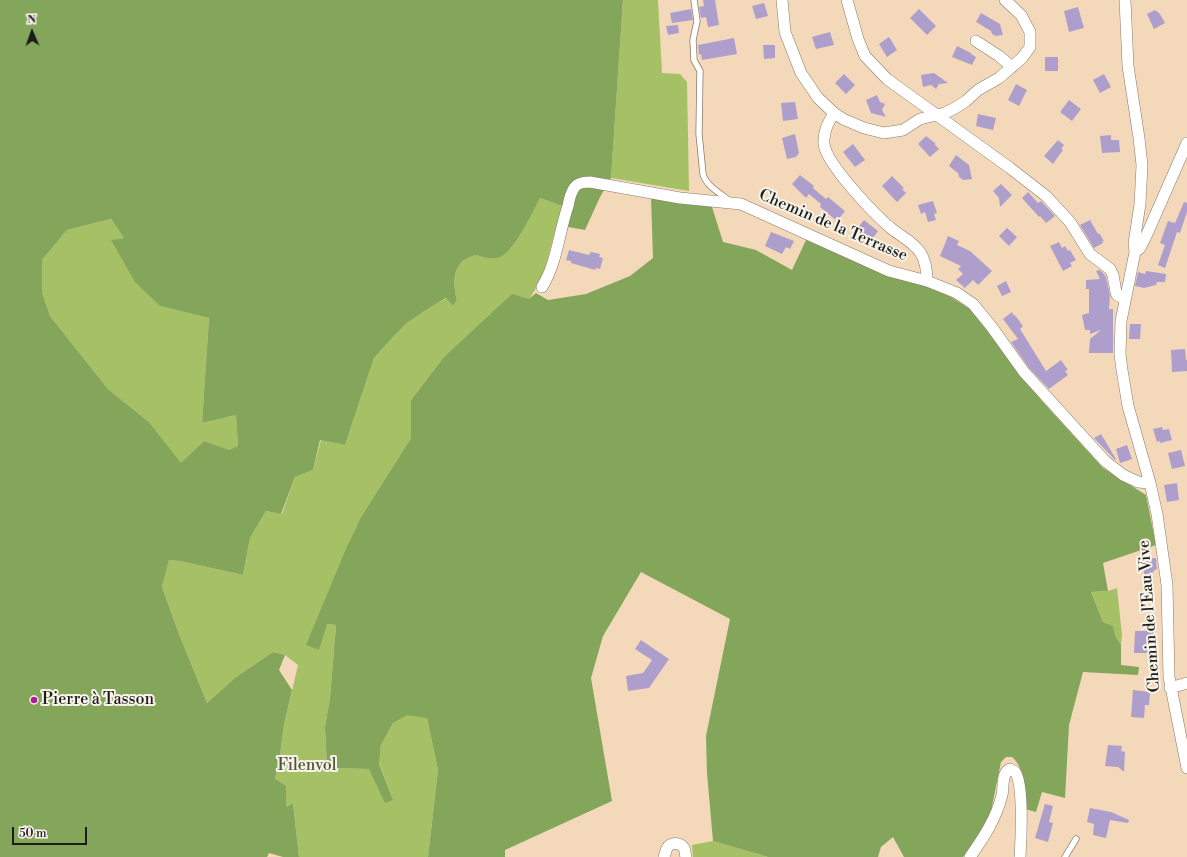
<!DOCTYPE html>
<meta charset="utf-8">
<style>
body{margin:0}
#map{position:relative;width:1187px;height:857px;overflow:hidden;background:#f3d9ba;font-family:"Libre Bodoni",serif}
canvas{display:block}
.north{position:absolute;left:12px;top:12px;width:40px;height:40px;-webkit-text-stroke:3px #f7f3e8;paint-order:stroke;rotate:358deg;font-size:11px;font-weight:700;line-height:16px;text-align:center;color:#1c1c1c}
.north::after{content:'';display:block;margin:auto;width:14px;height:18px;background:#1c1c1c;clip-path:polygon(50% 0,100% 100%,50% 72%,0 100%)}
.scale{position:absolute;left:12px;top:827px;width:75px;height:18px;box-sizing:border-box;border:2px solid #1c1c1c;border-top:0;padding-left:5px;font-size:12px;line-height:14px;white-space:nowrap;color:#1c1c1c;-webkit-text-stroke:3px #f7f3e8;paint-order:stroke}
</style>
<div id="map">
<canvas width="1187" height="857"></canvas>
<div class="north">N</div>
<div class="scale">50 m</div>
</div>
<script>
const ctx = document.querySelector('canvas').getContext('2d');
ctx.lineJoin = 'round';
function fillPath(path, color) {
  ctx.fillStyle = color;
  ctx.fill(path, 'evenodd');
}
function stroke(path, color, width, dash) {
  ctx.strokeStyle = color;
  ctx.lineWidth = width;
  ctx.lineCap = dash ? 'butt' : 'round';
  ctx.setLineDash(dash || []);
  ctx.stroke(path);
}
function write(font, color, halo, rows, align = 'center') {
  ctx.font = font + ' "Libre Bodoni",serif';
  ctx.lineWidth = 4;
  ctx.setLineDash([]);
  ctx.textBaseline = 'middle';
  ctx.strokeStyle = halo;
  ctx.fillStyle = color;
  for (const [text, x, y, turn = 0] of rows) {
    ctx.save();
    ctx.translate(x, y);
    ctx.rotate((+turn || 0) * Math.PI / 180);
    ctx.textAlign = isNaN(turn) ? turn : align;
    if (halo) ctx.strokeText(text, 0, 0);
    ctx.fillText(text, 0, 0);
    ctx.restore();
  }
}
fillPath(new Path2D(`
 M623,0H658L662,73L680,74L687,82L689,191L611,178Z
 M540,198L562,206L543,276L529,300L471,333L444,357L411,400V438L361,517L348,544L327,624L336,625L330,698L325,727L327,768L369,769L393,800L379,763L381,745L393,723L398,692L427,718L438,770L428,857H299L293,803L286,807L275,779L279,762L284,725L298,665L285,655L273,652L236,677L207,703L179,634L162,587L169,560L180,561L243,575L250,538L266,511L282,514L295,477L313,470L321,440L345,445L374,358L393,337L407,323L424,310L447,298L453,306L457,300C454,288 452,273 461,263C464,259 471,257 475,255L491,258L511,248Z
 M111,219L124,238L112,240L160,306L209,318L202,423L236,415L238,446L229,451L204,441L181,464L149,422L108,389L50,316L42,292V260L67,230Z
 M1117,588L1122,635L1121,645L1114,636L1113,626L1103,622L1091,592L1108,591Z
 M713,841L768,857H693L692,845Z`), '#a6c066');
fillPath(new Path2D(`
 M0,0H623L611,178L600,197L585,230L568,227L570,211L562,206L540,198C533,211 513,253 500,257C492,260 484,257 475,255C471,257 464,259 461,263C452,273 454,288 457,300L453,306L446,298L424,311L407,323L393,337L374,358L345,445L320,440L313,470L295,477L281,514L266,511L250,538L243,575L180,561L169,560L162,587L179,634L207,703L236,677L273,652L285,655L279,670L292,690L284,725L279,762L275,779L286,786V807L293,803L299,857H283L269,853L267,857H0ZM111,219L124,238L111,240L135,282L160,306L209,318L202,423L236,415L238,446L229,450L204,441L181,463L149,422L108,389L50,316L42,292V260L67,230Z
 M651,197L712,207L723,242L756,250L792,270L806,240L887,275L926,285L951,297L970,309L1042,401L1103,468L1146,495L1156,545L1103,563L1108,591L1091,592L1103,622L1113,626L1115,636L1121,645V665L1139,667L1138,675L1083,672L1069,725L1065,798L1042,792L1036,812L1025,809C1024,792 1026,769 1012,757H1006L1001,762L991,811L979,836L963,857H904L893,837L881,847L878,857H768L713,841L707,773L706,736L730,619L641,572L603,636L591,678L612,801L505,850V857H428L438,770L427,718L407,715L393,723L381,745L379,764L393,800L385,803L369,769L327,768L325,727L330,698L336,625L327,624L319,650L306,645L348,544L361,517L411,438V400L444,357L512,294L529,299L536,293L548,300L586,294L630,276L653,258Z`), '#84a65b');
fillPath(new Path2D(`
 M703,0H715L719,25L708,27L706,17L701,18L699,7L704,6Z
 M764,3L768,16L756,19L752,6Z
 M1078,7L1084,28L1069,32L1064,11Z
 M691,9L693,20L672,23L670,13Z
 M919,9L936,26L927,35L910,18Z
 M1155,10L1160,14L1165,23L1154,29L1147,14Z
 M981,13L1000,24L1003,35L996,36L992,34L991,31L976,22Z
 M678,25L679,33L668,35L666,26Z
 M830,32L834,45L816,49L812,37Z
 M889,37L897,50L887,57L879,44Z
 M734,38L737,54L702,60L701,54L699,55L698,45Z
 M763,45H775V58L764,59Z
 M957,46L971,53V54L976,57L972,65L952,57Z
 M1045,57H1058V71H1045Z
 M934,73L948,83L939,84L936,89L931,85L923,87L921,75Z
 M844,74L855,85L846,94L835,83Z
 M1104,74L1111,87L1100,93L1093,80Z
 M1016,84L1027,90L1019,106L1008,100Z
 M877,95L880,102L885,104L882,110L886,117L871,113L866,100Z
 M1069,100L1081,109L1072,121L1060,112Z
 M795,102L798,119L783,121L781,103Z
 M978,114L996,118L993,130L976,126Z
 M795,134L799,153L796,157L787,159L782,138Z
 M1111,135V140H1119L1120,152L1102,153L1100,136Z
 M926,136L935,143V145L939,149L930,157L918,144Z
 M1058,140L1064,145L1061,149L1063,150L1053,164L1044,156Z
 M853,144L865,160L855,167L843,152Z
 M956,155L969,165L972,179L963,180L959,177L958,173L949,166Z
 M800,175L814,186L813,188L826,199L828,197L845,211L837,221L820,207L821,204L809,194L806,198L792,184Z
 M892,176L904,188L902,189L906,193L897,202L882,186Z
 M1001,184L1012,195L1000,207L999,198L993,191Z
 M1028,192L1038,203L1041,201L1055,216L1046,223L1040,216L1039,217L1022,198Z
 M933,201L937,213L934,214L936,220L928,222L925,212L921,214L918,205Z
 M1184,202L1187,203V212L1180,233L1177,232L1165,268L1158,265L1165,245L1160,243L1168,221L1175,223Z
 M864,220L878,231L870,242L856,230Z
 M1090,220L1098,234L1099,233L1104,241H1102L1103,243L1094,248L1080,225Z
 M1007,228L1017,237L1009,246L999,236Z
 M771,232L794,241L790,249L786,247L782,254L765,246Z
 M948,236L959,241L957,245L970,251L992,271L978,285L973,280L965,288L956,280L963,274L958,269L961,266L940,256Z
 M1059,242L1062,248L1065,246L1068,251L1070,250L1076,260L1070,263L1072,266L1063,271L1050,246Z
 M569,250L589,255L591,252L600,254L599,257L603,258L600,269L596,268L595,270L571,263V261L566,260Z
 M1100,270L1104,274L1106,277L1110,295L1109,309H1113V353H1089L1090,339L1101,330L1090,334V330H1085L1082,315L1089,313V289H1086V280L1100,279L1096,271Z
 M1146,271L1166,274L1165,282H1157L1156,285L1144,288L1135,286L1138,272L1145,274Z
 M1006,281L1011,292L1002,296L997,286Z
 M1012,312L1014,316L1015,315L1023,326L1020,329L1046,371L1061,360L1068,370L1065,371L1068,375L1049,389L1029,368L1011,342L1018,339L1003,319Z
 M1130,324H1141L1140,339H1129Z
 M1185,349L1186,360H1187V371L1172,372L1171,350Z
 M1162,427L1163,430L1169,429L1172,440L1160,443V441L1157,442L1153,429Z
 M1101,434L1116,459L1115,460L1094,438Z
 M1127,445L1132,459L1120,463L1116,449Z
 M1181,450L1185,466L1172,469L1168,453Z
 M1177,483L1179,500L1167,502L1164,485Z
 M1156,558L1157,569L1155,570L1151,574H1144L1143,559Z
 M1146,627H1154V653H1134L1135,631H1146Z
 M641,640L669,659L649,688L628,691L626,676L643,673L652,660L635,649Z
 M1133,690L1150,692L1149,705H1145L1144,718L1131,717Z
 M1108,745L1122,746L1121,751L1125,752L1124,772L1118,767L1105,766Z
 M1045,804L1053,806L1049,822L1053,823L1048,842L1035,838Z
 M1090,808L1111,812L1129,820L1128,823L1110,820L1106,838L1093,835L1094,824L1087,822Z`), '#ae9ecc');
const service = new Path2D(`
 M694,0L697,21L693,40L694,60L700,71L699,134L703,174C706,186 721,194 730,201
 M1065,857L1076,839`);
const minor = new Path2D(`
 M782,0L785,32L801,73L818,98L834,113L843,119L864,128L884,133L903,130L920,119L945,113L955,108L966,101L978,90L999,78L1022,58L1030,47V32L1021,15L1005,0
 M847,0L858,39L865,56L887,79L1010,168L1046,196L1070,222L1090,254L1110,269L1113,275L1116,292L1117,295L1125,299
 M1125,0L1128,66L1139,138L1142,165L1140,204L1134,243L1135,252
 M976,41L999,56L1012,67
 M834,113C828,123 823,132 824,144C826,164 876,216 892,229C901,236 913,242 920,252C926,261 927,271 927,281
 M1187,143L1147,234L1140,248L1135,252L1121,321L1120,354L1122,370L1128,406L1150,483L1157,514L1167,585L1169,677L1187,768
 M542,287C557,263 559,232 568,206C569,200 571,193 574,188C577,183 584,182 590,182L680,198L741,204L889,271L927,281L957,293L973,304L991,326L1024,372L1105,461L1123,475L1138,482L1150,483
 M1170,688L1187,683
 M664,857C665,854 666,850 667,848C671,842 680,842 684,848C685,850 685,854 686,857
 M970,857C984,837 996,819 1002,795C1004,787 1001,773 1010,769C1012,770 1014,771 1015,772C1024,783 1021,842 1020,857`);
stroke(service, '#887a6b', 7);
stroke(minor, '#887a6b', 12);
stroke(service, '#fff', 5.5);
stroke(minor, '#fff', 11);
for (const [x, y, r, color] of [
 [34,700,4,"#b5179e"]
]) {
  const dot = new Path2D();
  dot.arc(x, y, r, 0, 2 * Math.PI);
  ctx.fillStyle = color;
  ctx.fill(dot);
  stroke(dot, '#f7f3e8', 1.5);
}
write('16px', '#1c1c1c', '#f7f3e8', [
 ["Chemin de la Terrasse",833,226,23],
 ["Chemin de l'Eau Vive",1150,616,-94]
]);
write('16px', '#1c1c1c', '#f7f3e8', [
 ["Pierre à Tasson",42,700]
], 'left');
write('16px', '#4c5536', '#f7f3e8', [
 ["Filenvol",307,766]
]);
</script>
